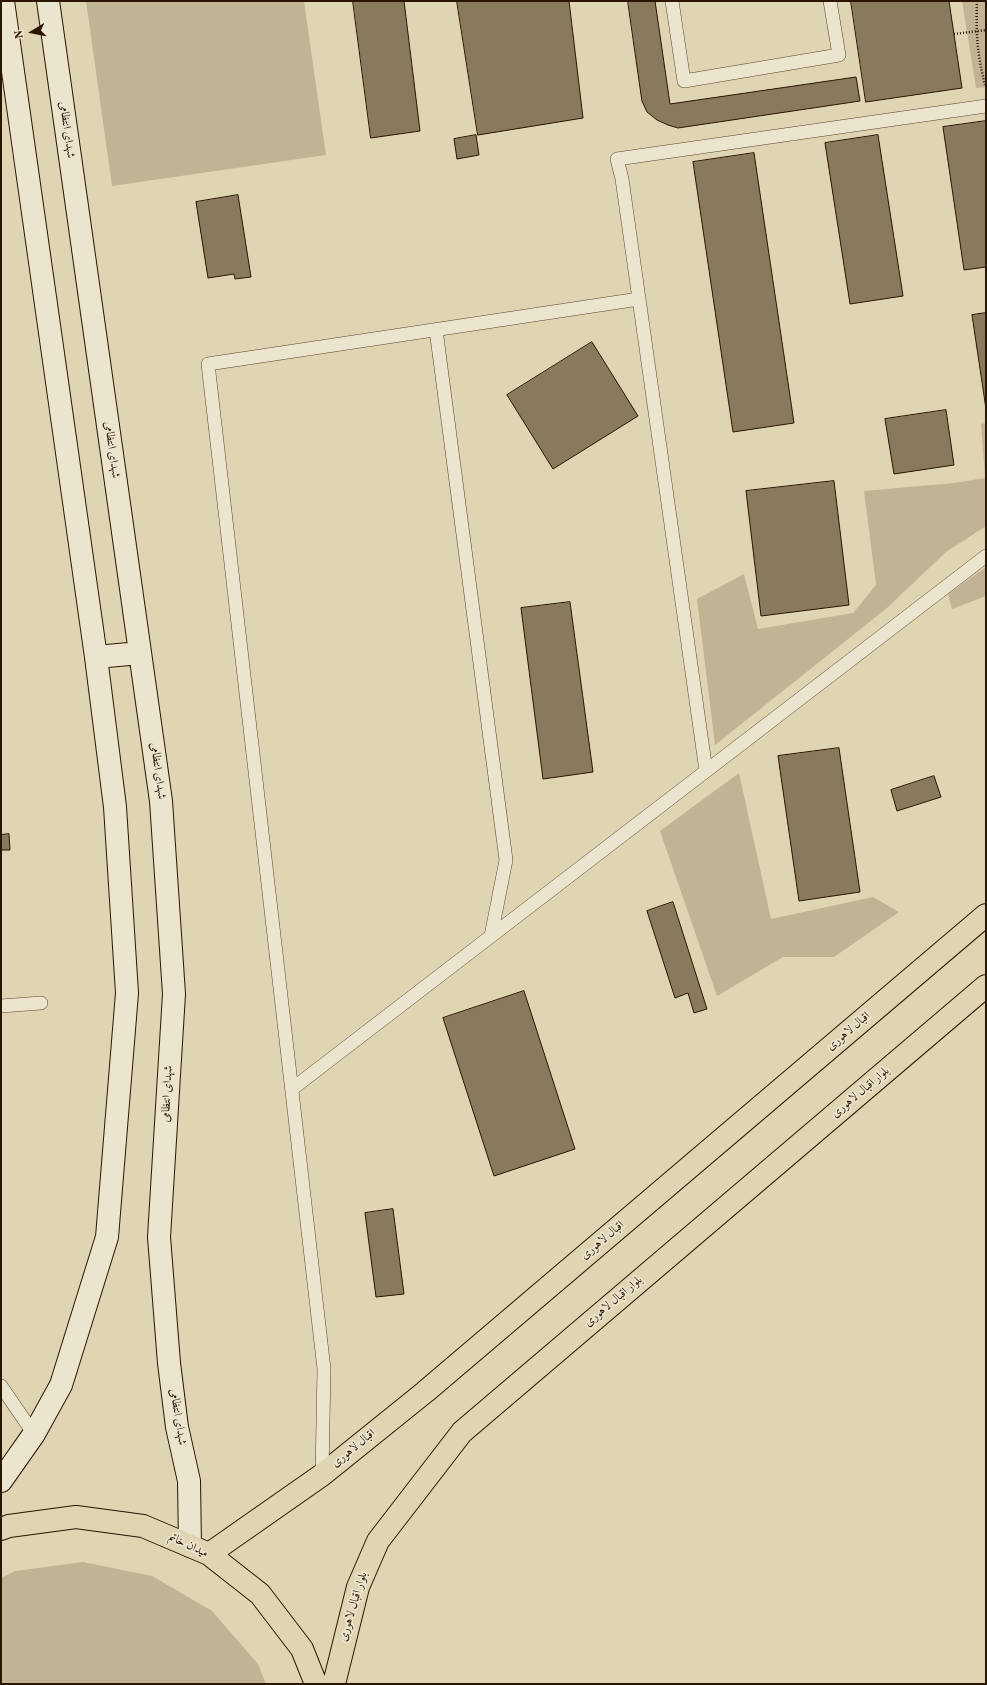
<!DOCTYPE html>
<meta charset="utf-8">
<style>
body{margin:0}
#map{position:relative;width:987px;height:1685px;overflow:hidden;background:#e0d5b3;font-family:Vollkorn,serif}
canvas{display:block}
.frame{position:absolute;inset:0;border:2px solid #2a1500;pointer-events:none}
.north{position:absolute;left:12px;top:12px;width:40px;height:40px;-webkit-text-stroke:3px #ebe4ce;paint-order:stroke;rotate:260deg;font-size:11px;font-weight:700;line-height:16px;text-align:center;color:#2a1500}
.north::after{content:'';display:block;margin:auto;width:14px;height:18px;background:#2a1500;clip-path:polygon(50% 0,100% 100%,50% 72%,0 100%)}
</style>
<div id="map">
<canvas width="987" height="1685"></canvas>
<div class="frame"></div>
<div class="north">N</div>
</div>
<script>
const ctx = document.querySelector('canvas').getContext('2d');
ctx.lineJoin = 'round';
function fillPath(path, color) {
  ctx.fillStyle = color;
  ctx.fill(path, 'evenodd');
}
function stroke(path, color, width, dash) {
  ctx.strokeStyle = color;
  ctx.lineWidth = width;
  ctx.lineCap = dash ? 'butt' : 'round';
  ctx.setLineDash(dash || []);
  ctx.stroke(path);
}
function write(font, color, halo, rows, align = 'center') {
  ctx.font = font + ' Vollkorn,Amiri,serif';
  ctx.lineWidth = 3.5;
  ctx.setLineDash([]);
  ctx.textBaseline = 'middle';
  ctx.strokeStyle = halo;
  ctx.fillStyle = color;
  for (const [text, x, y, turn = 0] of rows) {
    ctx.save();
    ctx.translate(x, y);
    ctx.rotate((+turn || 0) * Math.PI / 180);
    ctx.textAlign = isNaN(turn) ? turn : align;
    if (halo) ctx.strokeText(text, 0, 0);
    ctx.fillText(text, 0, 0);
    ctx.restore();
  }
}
fillPath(new Path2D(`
 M86,1H304L326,155L112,186Z
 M962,1H986V87L976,88Z
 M986,423V526L946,552L887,608L715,745L697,599L744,574L758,629L853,613L876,585L864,491L954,483L985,478L981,424Z
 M986,567V596L952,609L948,594Z
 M739,773L771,919L873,897L899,912L834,957H783L717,996L660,831Z
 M83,1562L152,1576L212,1611L258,1664L266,1684H1V1578L15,1571Z`), '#c1b495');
const building = new Path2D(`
 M353,1H404L420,131L371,138Z
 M457,1H569L583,118L478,135Z
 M628,1H655L670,104L856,77L860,101L678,128L668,125L657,120L647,112L642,101Z
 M851,1H949L962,88L866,102Z
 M986,121V267L964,270L943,127Z
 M476,135L479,155L457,159L454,139Z
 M878,135L903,296L850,304L825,143Z
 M754,153L794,423L733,432L693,162Z
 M238,195L251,277L235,279L234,274L208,278L196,202Z
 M986,313V409L972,315Z
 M592,342L638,416L553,469L507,395Z
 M946,410L954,465L894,474L885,419Z
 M834,481L849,605L761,616L746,491Z
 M570,602L593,772L543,779L521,608Z
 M839,748L860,892L799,901L778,756Z
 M934,776L941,797L897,811L891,790Z
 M9,834L10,850H1V835Z
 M673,902L707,1009L694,1013L688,993L675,998L647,911Z
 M524,991L575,1149L494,1176L443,1018Z
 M393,1209L404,1294L376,1297L365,1213Z`);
fillPath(building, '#89795d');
stroke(building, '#2a1500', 1);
const service = new Path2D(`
 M672,1L684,81L839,55L830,1
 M436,330L506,860L491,936
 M706,771L622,179L617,159L986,106
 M1,1006L41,1003
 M292,1089L986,556
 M1,1386L34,1434
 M322,1475L324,1369L208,364L639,299`);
const secondary = new Path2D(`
 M48,1L161,801L174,994L159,1237L169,1363L177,1427L189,1481L190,1546
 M96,657L140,653
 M1,1481L34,1434L61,1385L107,1237L127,993L115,807L96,657L3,1`);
const primary = new Path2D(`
 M1,1529L9,1526L76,1517L143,1526L209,1554L260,1594L302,1649L316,1684
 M209,1554L322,1475L425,1392L986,915
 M334,1684L358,1587L378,1541L462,1432L986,986`);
stroke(service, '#58452d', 14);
stroke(secondary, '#2a1500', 24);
stroke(primary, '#2a1500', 24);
stroke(new Path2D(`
 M977,1C976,34 977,53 985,85
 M954,34L986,30`), '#2a1500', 2.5, [1, 2]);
stroke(service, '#ebe4ce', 13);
stroke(secondary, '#ebe4ce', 22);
stroke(primary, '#e0d5b3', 22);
write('12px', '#2a1500', '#ebe4ce', [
 ["شهدای انتظامی",66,130,82],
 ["شهدای انتظامی",111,450,82],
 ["شهدای انتظامی",157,771,82],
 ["اقبال لاهوری",849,1032,-40],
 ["بلوار اقبال لاهوری",861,1093,-40],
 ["شهدای انتظامی",168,1094,-87],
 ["اقبال لاهوری",603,1241,-40],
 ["بلوار اقبال لاهوری",614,1302,-40],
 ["شهدای انتظامی",177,1417,81],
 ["اقبال لاهوری",354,1449,-39],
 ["میدان خاتم",188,1546,25],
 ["بلوار اقبال لاهوری",354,1607,-73]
]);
</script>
